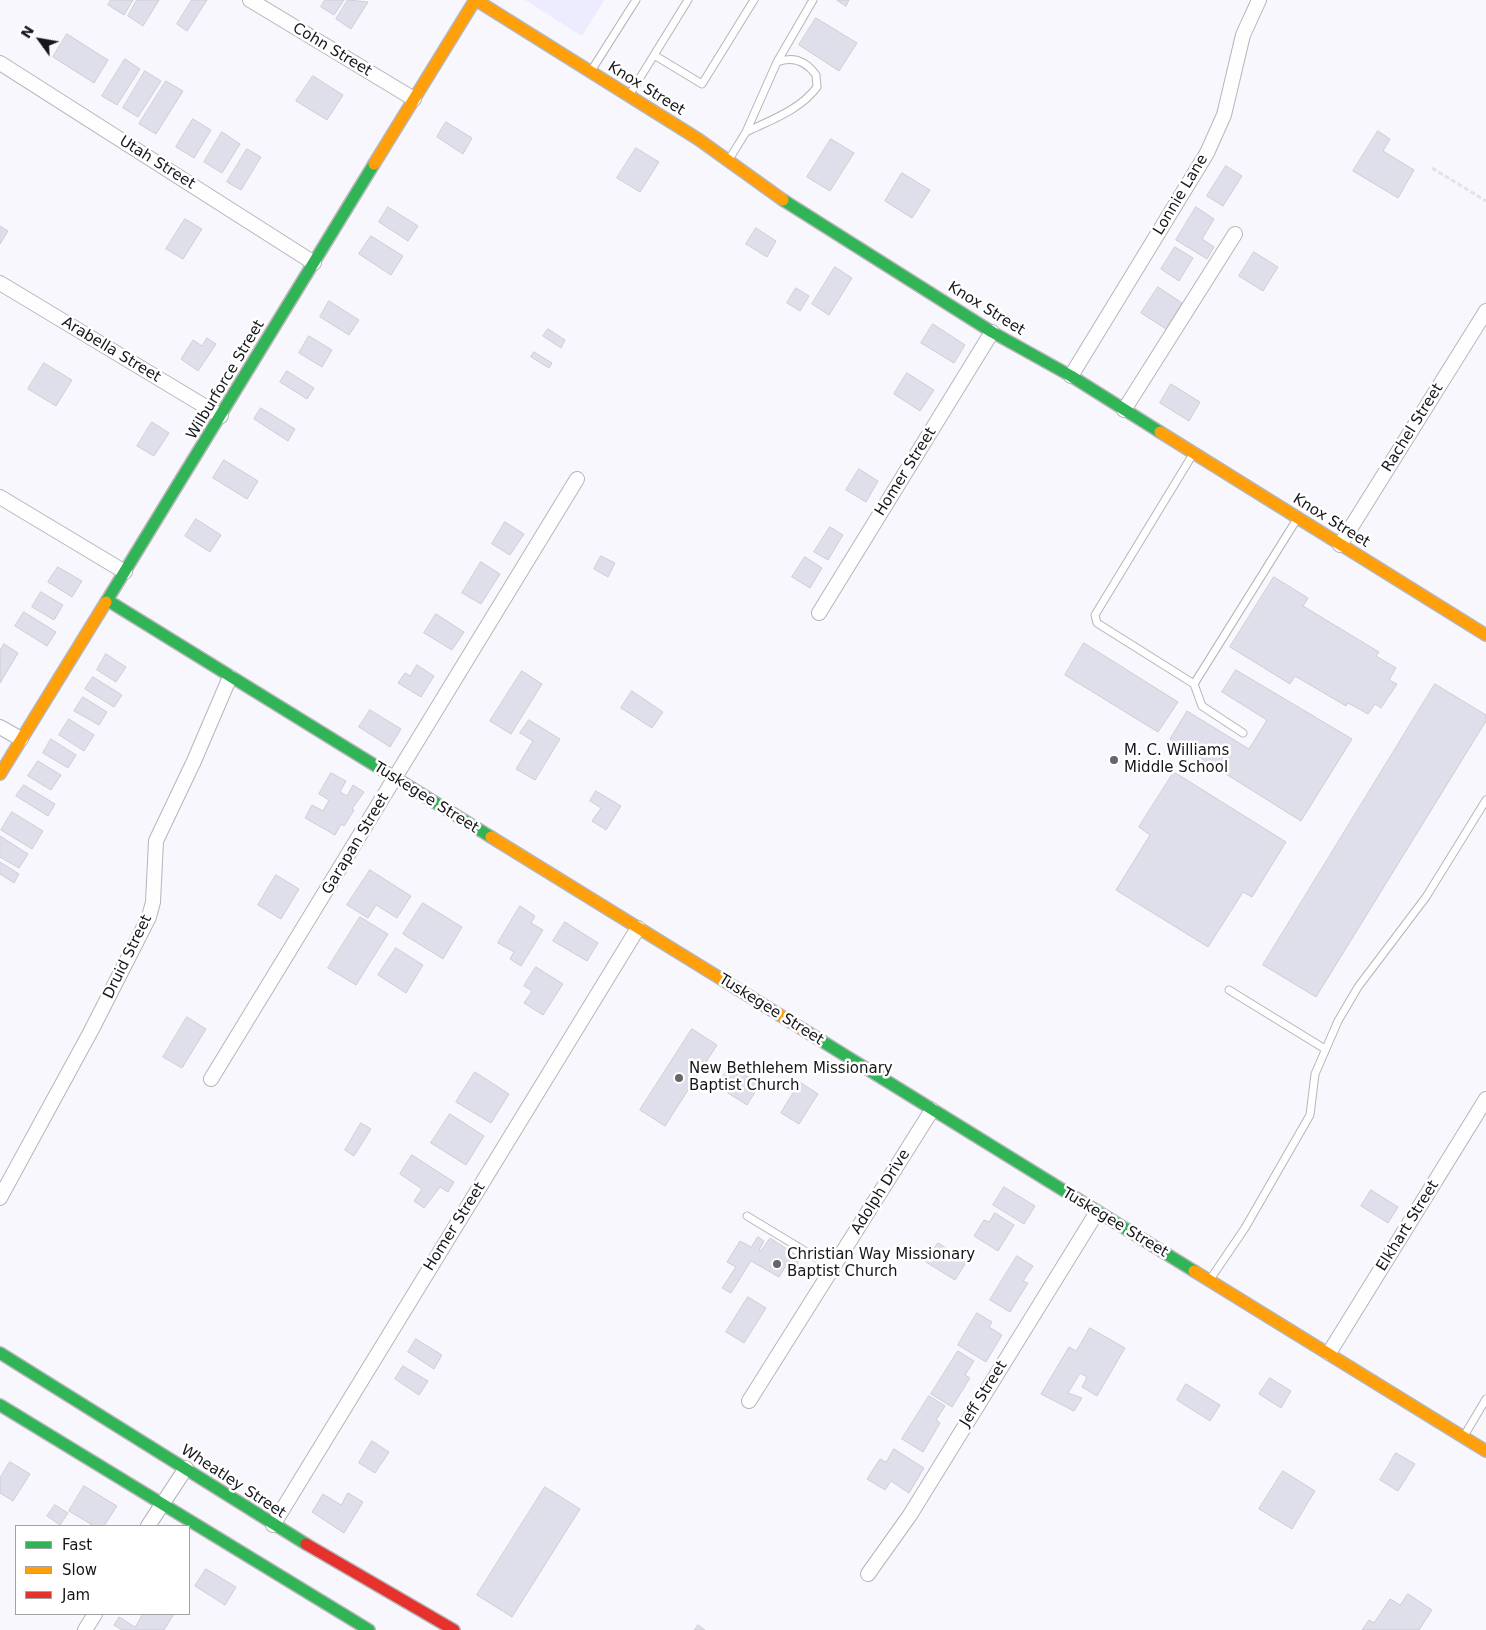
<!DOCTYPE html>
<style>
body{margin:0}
#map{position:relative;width:1486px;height:1630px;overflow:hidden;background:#f7f7fd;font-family:"DejaVu Sans",sans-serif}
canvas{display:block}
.legend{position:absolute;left:15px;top:1525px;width:175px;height:90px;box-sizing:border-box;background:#fff;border:1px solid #a2a2a4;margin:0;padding:6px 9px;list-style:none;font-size:15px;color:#16161b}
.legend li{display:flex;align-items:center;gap:10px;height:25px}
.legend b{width:25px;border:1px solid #a2a2a4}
.north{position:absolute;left:15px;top:15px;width:50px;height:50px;-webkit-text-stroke:4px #fff;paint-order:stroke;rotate:302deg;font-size:14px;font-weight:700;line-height:20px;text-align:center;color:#16161b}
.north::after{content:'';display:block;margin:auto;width:18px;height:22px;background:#16161b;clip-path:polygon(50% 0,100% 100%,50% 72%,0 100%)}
</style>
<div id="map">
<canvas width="1486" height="1630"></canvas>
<ul class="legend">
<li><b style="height:6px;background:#30b455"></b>Fast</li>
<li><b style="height:6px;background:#ff9f0a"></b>Slow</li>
<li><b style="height:6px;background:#e5322d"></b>Jam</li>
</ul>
<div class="north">N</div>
</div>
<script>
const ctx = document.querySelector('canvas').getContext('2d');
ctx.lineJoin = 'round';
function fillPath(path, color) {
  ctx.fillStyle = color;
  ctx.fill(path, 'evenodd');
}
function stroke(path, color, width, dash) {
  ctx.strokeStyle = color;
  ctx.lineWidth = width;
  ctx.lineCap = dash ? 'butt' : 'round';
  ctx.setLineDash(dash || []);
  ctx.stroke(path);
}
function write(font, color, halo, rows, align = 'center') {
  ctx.font = font + ' "DejaVu Sans",sans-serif';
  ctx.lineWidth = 5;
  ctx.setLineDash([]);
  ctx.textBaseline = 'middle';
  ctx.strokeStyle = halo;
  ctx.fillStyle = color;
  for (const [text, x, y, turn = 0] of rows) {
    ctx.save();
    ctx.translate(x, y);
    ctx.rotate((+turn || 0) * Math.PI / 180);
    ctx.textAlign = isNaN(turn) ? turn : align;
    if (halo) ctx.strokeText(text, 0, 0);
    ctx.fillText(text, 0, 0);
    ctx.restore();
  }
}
fillPath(new Path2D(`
 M525,0H604L582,36Z`), '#edecfe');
const building = new Path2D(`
 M111,0H133L124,15L108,5Z
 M137,0H159L143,26L128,16Z
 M192,0H207L187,31L177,24Z
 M325,0H344L334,15L321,7Z
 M348,0L368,2L351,29L336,19Z
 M837,0H849L846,6Z
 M816,18L857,43L839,71L799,45Z
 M67,34L108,60L94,83L53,57Z
 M125,59L140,69L117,105L102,96Z
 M145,71L161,81L138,117L123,108Z
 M313,76L343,95L327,120L296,101Z
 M166,81L183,91L156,134L139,124Z
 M193,119L211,130L194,158L176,147Z
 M446,122L472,138L463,154L437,137Z
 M1378,131L1390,139L1383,151L1414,170L1398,198L1353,171Z
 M222,132L240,144L222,173L204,162Z
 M831,139L854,153L830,191L807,177Z
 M636,148L659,162L640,192L617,178Z
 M247,149L261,157L241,190L227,182Z
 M1226,166L1242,176L1223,206L1207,196Z
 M902,173L930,190L912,218L885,201Z
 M388,207L418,226L408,241L379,222Z
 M1196,207L1214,219L1202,239L1214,247L1207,259L1176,240Z
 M185,219L202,229L183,259L166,249Z
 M0,226L8,231L0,244Z
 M756,228L776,241L767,257L746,244Z
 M371,236L403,256L391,275L359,254Z
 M1175,247L1193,258L1179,281L1161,269Z
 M1254,252L1278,267L1263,291L1239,276Z
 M835,267L852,278L829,315L812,304Z
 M1158,287L1182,303L1166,329L1141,313Z
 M796,288L809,296L800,311L787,303Z
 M329,301L359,320L349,335L320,317Z
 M933,324L965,345L954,363L921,343Z
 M548,329L565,340L561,348L543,336Z
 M309,336L332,350L322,367L299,353Z
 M207,338L216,344L198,371L181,359L193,340L202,346Z
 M534,352L552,363L549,368L531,357Z
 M44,363L72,380L56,406L28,389Z
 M287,371L314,388L307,399L280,382Z
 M907,373L934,390L920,411L894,394Z
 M1171,384L1200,402L1189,421L1160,403Z
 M261,408L295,429L288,441L254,419Z
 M152,422L169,433L154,456L137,446Z
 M224,460L258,481L247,499L213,478Z
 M859,469L878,481L866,502L846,490Z
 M196,519L221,535L210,552L185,536Z
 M505,522L524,534L510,555L492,544Z
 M830,527L843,535L828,560L814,552Z
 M601,556L615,563L608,577L594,569Z
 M805,557L822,568L810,588L792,577Z
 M481,562L500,574L481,604L462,593Z
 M58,567L82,581L72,597L48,582Z
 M1274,577L1308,598L1303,606L1379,652L1376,656L1396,668L1389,680L1397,684L1381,708L1375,704L1368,714L1348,703L1346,706L1295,676L1290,684L1230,647Z
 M41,592L63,605L54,620L32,607Z
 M24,612L56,632L47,646L15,626Z
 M436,614L464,632L452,650L424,633Z
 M1084,643L1178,702L1158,732L1065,675Z
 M4,644L18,653L0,683V651Z
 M106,654L126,667L116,682L97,670Z
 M417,665L434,676L421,697L398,683L405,673L410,676Z
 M1236,670L1352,739L1301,821L1170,739L1187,711L1249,749L1267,720L1222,692Z
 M522,671L542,684L511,734L490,721Z
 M93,677L122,695L114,707L85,689Z
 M1435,684L1486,715V721L1316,997L1263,965Z
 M632,691L663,712L652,728L621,708Z
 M83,697L107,712L99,725L74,711Z
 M370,710L401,729L390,747L359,727Z
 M69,719L94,735L84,751L59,735Z
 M529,720L560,739L535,780L516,769L533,741L520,733Z
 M51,739L76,755L68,768L43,753Z
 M38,761L61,775L51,790L28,776Z
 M1174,772L1286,842L1252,897L1243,892L1208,947L1116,890L1150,835L1139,827Z
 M331,773L346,781L340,792L347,796L353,785L364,792L352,809L354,810L344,826L341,824L335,835L305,818L312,805L323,811L329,800L319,794Z
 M24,785L55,804L48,816L16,796Z
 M596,791L621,806L606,830L592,821L601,808L590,801Z
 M12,812L43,831L32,849L1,830Z
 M0,836L28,854L19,868L0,857Z
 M0,862L19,874L14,883L0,874Z
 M370,870L411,896L397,918L376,905L368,918L347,905Z
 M276,875L299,889L281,919L258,905Z
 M423,903L462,927L443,959L403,934Z
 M520,906L535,916L531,923L543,930L521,966L510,959L514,952L498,943Z
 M360,917L388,934L356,985L328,968Z
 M565,922L598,943L587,961L553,941Z
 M396,948L423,965L406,993L378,975Z
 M536,967L563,984L543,1015L524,1003L532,991L524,986Z
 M187,1017L206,1029L182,1068L163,1057Z
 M692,1029L717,1045L665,1126L640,1110Z
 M730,1066L760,1084L747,1105L717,1086Z
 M475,1072L509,1094L491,1123L456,1102Z
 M800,1082L818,1094L799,1124L781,1113Z
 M450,1114L484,1136L466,1165L431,1143Z
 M361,1123L371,1129L354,1156L345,1150Z
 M412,1155L454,1182L448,1192L440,1187L424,1208L414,1201L422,1189L400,1174Z
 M1004,1187L1035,1206L1024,1224L993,1205Z
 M1371,1190L1398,1207L1388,1223L1361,1206Z
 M995,1213L1014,1225L998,1251L974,1236L984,1220L989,1222Z
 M758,1237L764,1241L759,1250L761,1251L770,1238L801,1258L792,1272L785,1267L779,1277L751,1261L731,1293L722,1288L736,1267L727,1262L740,1241L751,1247Z
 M938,1243L967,1261L955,1280L926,1262Z
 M1017,1256L1033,1266L1023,1281L1028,1283L1010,1312L990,1300Z
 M748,1297L766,1308L744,1343L726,1332Z
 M977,1313L992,1322L989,1327L1002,1335L986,1362L958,1345Z
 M1090,1328L1125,1348L1097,1396L1082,1387L1087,1377L1080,1373L1068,1393L1082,1398L1074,1411L1041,1394L1069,1347L1076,1351Z
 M416,1339L442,1355L434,1369L408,1352Z
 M958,1351L974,1361L965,1375L970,1378L952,1407L931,1394Z
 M403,1366L428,1381L419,1395L395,1379Z
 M1270,1378L1291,1391L1281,1408L1259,1394Z
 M1186,1384L1220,1405L1210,1421L1177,1400Z
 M929,1396L945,1406L936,1420L940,1423L923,1452L902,1439Z
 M372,1441L389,1452L375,1473L359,1463Z
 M894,1449L924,1468L909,1493L891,1481L885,1490L867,1479L880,1459L886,1462Z
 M1396,1453L1415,1464L1398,1491L1380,1480Z
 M10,1462L30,1474L13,1501L0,1493V1478Z
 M1283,1471L1315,1491L1292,1529L1259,1509Z
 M84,1486L117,1506L104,1526H94L69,1511Z
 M545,1487L580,1509L512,1617L477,1595Z
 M348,1493L363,1502L344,1533L312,1512L323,1494L341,1505Z
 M55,1505L68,1513L60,1525L47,1516Z
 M206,1569L236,1587L225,1605L195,1586Z
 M1408,1594L1432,1610L1419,1630H1362L1369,1620L1374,1623L1390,1599L1400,1605Z
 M143,1614H174L164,1630H122L114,1625L119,1617L135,1627Z
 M698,1625L705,1630H695Z`);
fillPath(building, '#dfdeeb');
stroke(building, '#cecdd3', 1);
const lane = new Path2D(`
 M654,55L702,84L754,0
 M591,71L636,0
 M630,94L688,0
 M746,132C771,120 800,110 817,87L816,75C806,61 793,56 777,62
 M728,161L746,132L777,62L813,0
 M1193,454L1095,615L1097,623L1194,684L1297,519
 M1194,684L1202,706L1243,733
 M1229,990L1325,1049
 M747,1216L833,1268
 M1211,1278L1245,1228L1310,1115L1315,1074L1338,1021L1358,987L1426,897L1486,800
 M1464,1436L1486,1399`);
const street = new Path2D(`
 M250,0L414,99
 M0,63L314,263
 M0,283L221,416
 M1071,376L1207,153L1224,115L1243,35L1259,0
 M1124,410L1235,234
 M0,497L125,572
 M1340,545L1486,311
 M819,613L992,332
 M0,727L21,739
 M211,1079L577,479
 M0,1198L91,1031L149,917L153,902L156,841L194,761L230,677
 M1329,1353L1486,1099
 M749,1401L932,1110
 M273,1525L638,928
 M148,1526L186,1468
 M868,1574L910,1515L1097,1212
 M85,1630L95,1614`);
const fast = new Path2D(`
 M783,200L992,332L1071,376L1160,432
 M107,600L491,837
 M106,602L374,164
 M804,1030L1194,1271
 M0,1353L306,1544
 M0,1405L369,1630`);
const slow = new Path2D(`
 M476,0L698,139L783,200
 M374,164L475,0
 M1160,432L1486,635
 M0,774L106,602
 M491,837L804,1030
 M1194,1271L1486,1451`);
const jam = new Path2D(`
 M306,1544L454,1630`);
stroke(lane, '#b5b5ba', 9);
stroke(street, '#b5b5ba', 16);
stroke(fast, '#b5b5ba', 14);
stroke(slow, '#b5b5ba', 14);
stroke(jam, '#b5b5ba', 14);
stroke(new Path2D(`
 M1432,168L1486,201`), '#e3e3e5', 3, [5, 2.5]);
stroke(lane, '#fefeff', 7);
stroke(street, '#fefeff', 14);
stroke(fast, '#30b455', 11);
stroke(slow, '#ff9f0a', 11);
stroke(jam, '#e5322d', 11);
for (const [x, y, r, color] of [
 [1114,760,5,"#65656a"],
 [679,1078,5,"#65656a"],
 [777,1264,5,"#65656a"]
]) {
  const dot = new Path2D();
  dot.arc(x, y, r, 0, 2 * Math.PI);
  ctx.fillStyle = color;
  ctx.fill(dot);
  stroke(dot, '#fff', 2);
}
write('15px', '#16161b', '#fff', [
 ["Cohn Street",332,50,31],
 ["Knox Street",646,89,32],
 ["Utah Street",157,163,32],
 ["Lonnie Lane",1181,195,-59],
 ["Knox Street",986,309,32],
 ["Arabella Street",111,350,31],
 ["Wilburforce Street",226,380,-59],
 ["Rachel Street",1413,428,-58],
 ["Homer Street",906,472,-58],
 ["Knox Street",1331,521,32],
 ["Tuskegee Street",426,798,32],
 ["Garapan Street",356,844,-59],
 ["Druid Street",128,957,-64],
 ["Tuskegee Street",771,1010,32],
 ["Adolph Drive",881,1192,-58],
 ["Tuskegee Street",1115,1223,31],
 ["Elkhart Street",1408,1226,-58],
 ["Homer Street",455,1227,-58],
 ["Jeff Street",984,1394,-58],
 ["Wheatley Street",233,1482,33]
]);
write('15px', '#16161b', '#fff', [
 ["M. C. Williams",1124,751],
 ["Middle School",1124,768],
 ["New Bethlehem Missionary",689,1069],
 ["Baptist Church",689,1086],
 ["Christian Way Missionary",787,1255],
 ["Baptist Church",787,1272]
], 'left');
</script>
